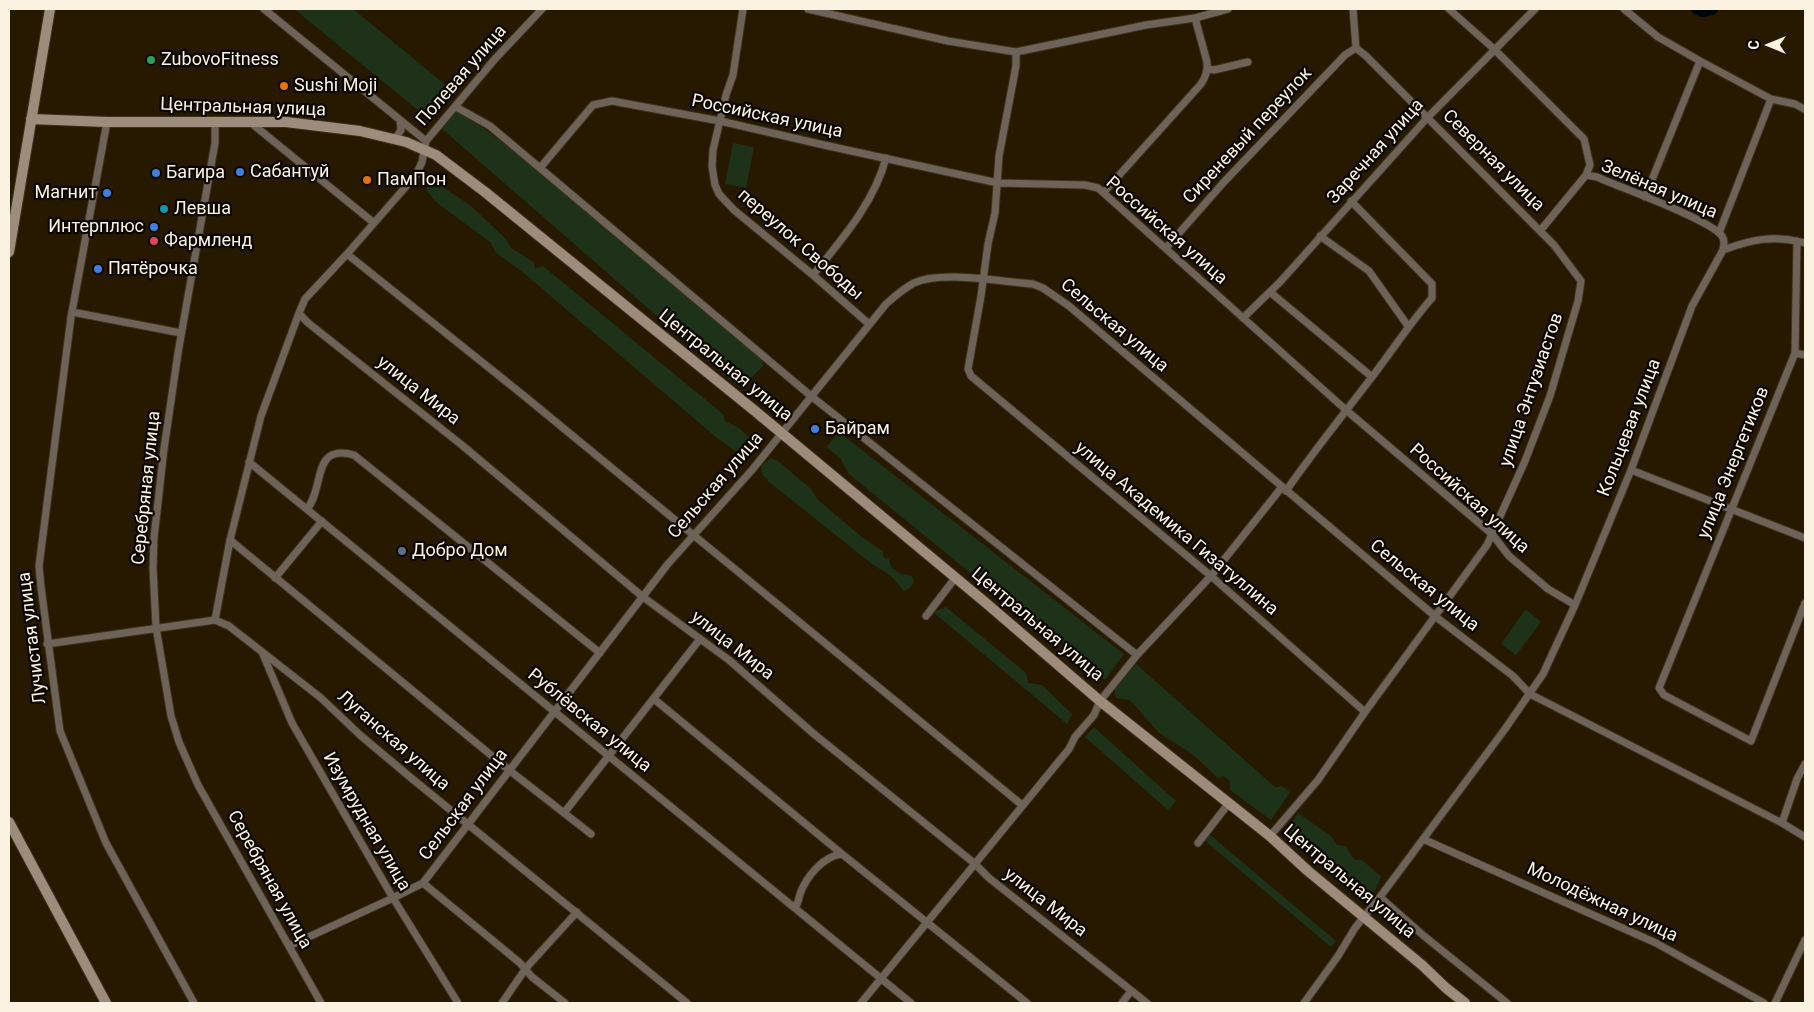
<!DOCTYPE html>
<meta charset="utf-8">
<style>
body{margin:0}
#map{position:relative;width:1814px;height:1012px;overflow:hidden;background:#261900;font-family:Roboto,sans-serif}
canvas{display:block}
.frame{position:absolute;inset:0;border:10px solid #fbf2e1;pointer-events:none}
.north{position:absolute;left:1744px;top:20px;width:50px;height:50px;-webkit-text-stroke:4px #0b0600;paint-order:stroke;rotate:270deg;font-size:14px;font-weight:700;line-height:20px;text-align:center;color:#fbf2e1}
.north::after{content:'';display:block;margin:auto;width:18px;height:22px;background:#fbf2e1;clip-path:polygon(50% 0,100% 100%,50% 72%,0 100%)}
</style>
<div id="map">
<canvas width="1814" height="1012"></canvas>
<div class="frame"></div>
<div class="north">С</div>
</div>
<script>
const ctx = document.querySelector('canvas').getContext('2d');
ctx.lineJoin = 'round';
function fill(path, color) { ctx.fillStyle = color; ctx.fill(path, 'evenodd'); }
function stroke(path, color, width, dash) { ctx.strokeStyle = color; ctx.lineWidth = width; ctx.lineCap = dash ? 'butt' : 'round'; ctx.setLineDash(dash || []); ctx.stroke(path); }
function drawText(font, color, halo, rows, align = 'center') {
  ctx.font = font + ' Roboto,sans-serif'; ctx.lineWidth = 4.5; ctx.setLineDash([]); ctx.textBaseline = 'middle'; ctx.strokeStyle = halo; ctx.fillStyle = color; for (const [text, x, y, turn = 0] of rows) {
    ctx.save(); ctx.translate(x, y); ctx.rotate((+turn || 0) * Math.PI / 180); ctx.textAlign = isNaN(turn) ? turn : align; if (halo) ctx.strokeText(text, 0, 0); ctx.fillText(text, 0, 0); ctx.restore();
  }
}
const green = new Path2D(`
 M 294,9 L 353,9 L 453,91 L 430,120 Z
 M 457,111 L 486,130 L 543,173 L 763,361 L 763,366 L 746,383 L 736,385 L 441,128 Z
 M 733,143 L 754,147 L 746,188 L 725,184 Z
 M 427,184 L 441,186 L 470,205 L 506,239 L 511,248 L 534,262 L 535,269 L 543,266 L 723,414 L 725,421 L 739,428 L 759,446 L 745,458 L 717,438 L 520,270 L 496,253 L 491,243 L 436,202 L 427,191 Z
 M 839,432 L 1124,654 L 1105,680 L 1058,638 L 1027,622 L 985,585 L 849,474 L 840,458 L 826,447 Z
 M 771,458 L 778,461 L 811,489 L 817,499 L 863,538 L 883,551 L 883,557 L 889,559 L 891,567 L 899,573 L 912,576 L 914,582 L 910,588 L 904,591 L 891,576 L 872,564 L 769,482 L 762,474 L 761,466 Z
 M 946,607 L 1026,673 L 1028,683 L 1042,685 L 1072,714 L 1067,724 L 933,612 Z
 M 1525,610 L 1528,611 L 1541,622 L 1516,655 L 1501,644 Z
 M 1136,664 L 1275,787 L 1282,786 L 1290,792 L 1271,820 L 1230,790 L 1230,781 L 1224,776 L 1218,778 L 1192,754 L 1159,733 L 1130,700 L 1116,698 L 1114,687 Z
 M 1094,727 L 1176,801 L 1168,810 L 1085,737 Z
 M 1298,813 L 1331,836 L 1337,845 L 1346,846 L 1354,860 L 1362,860 L 1381,876 L 1376,889 L 1365,900 L 1333,876 L 1333,868 L 1330,864 L 1326,868 L 1306,848 L 1285,833 Z
 M 1209,834 L 1336,941 L 1331,947 L 1204,840 Z`);
const river = new Path2D(`
 M 1697,9 L 1702,11 L 1712,9`);
const street = new Path2D(`
 M 743,9 L 733,75 L 726,95 L 713,150 L 712,166 L 715,185 L 719,194 L 734,210 L 813,275 L 869,324
 M 808,9 L 948,41 L 1016,52 L 1146,25 L 1195,18 L 1228,9
 M 1353,9 L 1356,48
 M 1449,9 L 1494,49 L 1584,139 L 1590,165 L 1586,175 L 1540,231
 M 1624,9 L 1658,37 L 1700,61
 M 1016,52 L 1016,66 L 999,156 L 995,213 L 988,244 L 981,296 L 968,369 L 971,376 L 1211,576 L 1365,712
 M 1208,69 L 1214,70 L 1248,62
 M 1771,99 L 1795,104 L 1804,109
 M 456,107 L 490,126 L 811,396 L 1137,655
 M 215,121 L 215,143 L 178,353 L 164,449 L 154,538 L 153,568 L 156,627 L 171,716 L 179,742 L 198,785 L 321,1003
 M 107,122 L 71,317 L 39,566 L 41,587 L 60,731 L 106,843 L 194,1003
 M 250,122 L 374,223
 M 395,139 L 401,130 L 400,120
 M 426,141 L 494,60 L 542,9
 M 540,168 L 593,105 L 612,101 L 720,121 L 824,145 L 998,183 L 1085,185 L 1098,188 L 1346,410 L 1492,534 L 1509,556 L 1548,589 L 1575,605
 M 1586,175 L 1597,177 C 1619,187 1711,220 1722,236 C 1725,240 1724,245 1723,250
 M 1104,192 L 1201,84 C 1206,77 1208,71 1207,62 L 1195,18
 M 1645,197 L 1700,61 L 1771,99 L 1719,233
 M 1320,236 L 1369,271 L 1408,326
 M 1797,241 L 1795,353 L 1659,688 L 1664,695 L 1751,741 L 1805,603
 M 1166,248 L 1223,183 L 1345,55 L 1356,48
 M 347,254 L 523,395 L 1022,805
 M 813,275 C 842,239 874,203 886,158
 M 1270,292 L 1372,377
 M 72,312 L 181,333
 M 299,313 L 307,322 L 463,446 L 643,597 L 729,660 L 814,734 L 974,863 L 989,878 L 1147,1003
 M 1243,318 L 1280,282 L 1428,117 L 1535,9
 M 1795,353 L 1805,355
 M 249,462 L 911,1003
 M 1631,470 L 1805,538
 M 1286,491 C 1313,452 1343,415 1372,377 C 1392,351 1410,323 1432,298 L 1432,284 L 1351,201
 M 307,509 C 325,488 311,443 354,455 L 600,653
 M 230,540 L 509,770 L 591,834
 M 275,578 L 322,521
 M 926,616 L 956,577
 M 215,620 L 230,540 L 261,416 L 299,313 L 305,299 L 347,254 L 416,175 L 422,162 L 426,141 L 264,9
 M 47,644 L 215,620 L 229,626 L 321,698 L 360,735 L 410,777 L 687,1003
 M 262,652 L 292,723 L 393,898 L 458,1003
 M 654,699 L 842,854
 M 564,813 L 700,639
 M 1782,823 L 1797,779 L 1805,764
 M 1270,836 L 1318,780 L 1365,712 L 1487,545 L 1525,461 L 1550,396 L 1578,301 L 1581,281 L 1554,245 L 1366,56 L 1356,48
 M 1423,839 L 1656,943 L 1764,1003
 M 1198,843 L 1229,803
 M 423,883 L 520,963 L 532,977 L 565,1003
 M 1380,897 L 1424,936 L 1507,1003
 M 795,908 C 798,903 799,899 800,894 C 806,877 823,856 842,854 L 1027,1003
 M 289,946 L 393,898 L 423,883 L 667,565 L 752,470 L 886,304 C 895,296 904,288 914,283 C 942,270 1001,282 1033,284 L 1043,288 L 1069,306 L 1436,617 L 1513,676 L 1530,694 L 1782,823 L 1805,837
 M 502,1003 L 526,968 L 577,912
 M 861,1003 L 1069,749 L 1075,737 L 1094,715 L 1100,701 L 1137,655 L 1211,576 L 1282,487
 M 1122,1003 L 1131,991
 M 1304,1003 L 1338,956 L 1355,928 L 1380,897 L 1505,729 L 1543,674 L 1575,605 L 1631,470 L 1692,306 L 1723,250 C 1753,239 1773,235 1805,243
 M 1775,1003 L 1805,940`);
const secondary = new Path2D(`
 M 31,119 L 107,122 L 286,122 L 360,131 L 406,142 L 436,155 L 485,192 L 755,411 L 986,603 L 1100,701 L 1270,836 L 1308,871 L 1422,965 L 1446,988 L 1465,1003
 M 9,252 L 50,9
 M 9,822 L 106,1003`);
const markers = [
 [151,60,5,"#2e9e5b"],
 [284,86,5,"#e8710a"],
 [240,172,5,"#3f7fe0"],
 [156,173,5,"#3f7fe0"],
 [367,180,5,"#e8710a"],
 [107,193,5,"#3f7fe0"],
 [164,209,5,"#0f9aa8"],
 [154,227,5,"#3f7fe0"],
 [154,241,5,"#e0444e"],
 [98,269,5,"#3f7fe0"],
 [815,429,5,"#3f7fe0"],
 [402,551,5,"#5c6f8a"]
];
const poiNames = [
 ["ZubovoFitness",161,60],
 ["Sushi Moji",294,86],
 ["Сабантуй",250,172],
 ["Багира",166,173],
 ["ПамПон",377,180],
 ["Магнит",97,193,"right"],
 ["Левша",174,209],
 ["Интерплюс",144,227,"right"],
 ["Фармленд",164,241],
 ["Пятёрочка",108,269],
 ["Байрам",825,429],
 ["Добро Дом",412,551]
];
const streetNames = [
 ["Полевая улица",462,76,-49],
 ["Центральная улица",243,108,2],
 ["Российская улица",767,117,12],
 ["Сиреневый переулок",1248,136,-47],
 ["Заречная улица",1376,152,-48],
 ["Северная улица",1493,161,45],
 ["Зелёная улица",1659,190,23],
 ["Российская улица",1166,231,41],
 ["переулок Свободы",800,245,41],
 ["Сельская улица",1114,326,40],
 ["Центральная улица",725,366,39],
 ["улица Энтузиастов",1532,390,-71],
 ["улица Мира",418,391,38],
 ["Кольцевая улица",1630,428,-69],
 ["улица Энергетиков",1734,463,-68],
 ["Сельская улица",716,486,-49],
 ["Серебряная улица",147,488,-84],
 ["Российская улица",1469,499,42],
 ["улица Академика Гизатуллина",1176,529,40],
 ["Сельская улица",1424,586,39],
 ["Центральная улица",1037,625,40],
 ["Лучистая улица",33,638,-97],
 ["улица Мира",732,646,38],
 ["Рублёвская улица",589,721,39],
 ["Луганская улица",393,741,41],
 ["Сельская улица",464,805,-53],
 ["Изумрудная улица",366,822,60],
 ["Серебряная улица",269,880,61],
 ["Центральная улица",1349,882,40],
 ["улица Мира",1045,903,38],
 ["Молодёжная улица",1602,903,25]
];
fill(green, '#1d3218');
stroke(river, '#00060d', 12);
stroke(street, '#40331b', 9);
stroke(secondary, '#40331b', 12);
stroke(street, '#6e6358', 7);
stroke(secondary, '#9d8c7b', 10);
for (const [x, y, r, color] of markers) { const dot = new Path2D(); dot.arc(x, y, r, 0, 2 * Math.PI); ctx.fillStyle = color; ctx.fill(dot); stroke(dot, '#0b0600', 2); }
drawText('18px', '#fbf2e1', '#0b0600', poiNames, 'left');
drawText('18px', '#fbf2e1', '#0b0600', streetNames);
</script>
